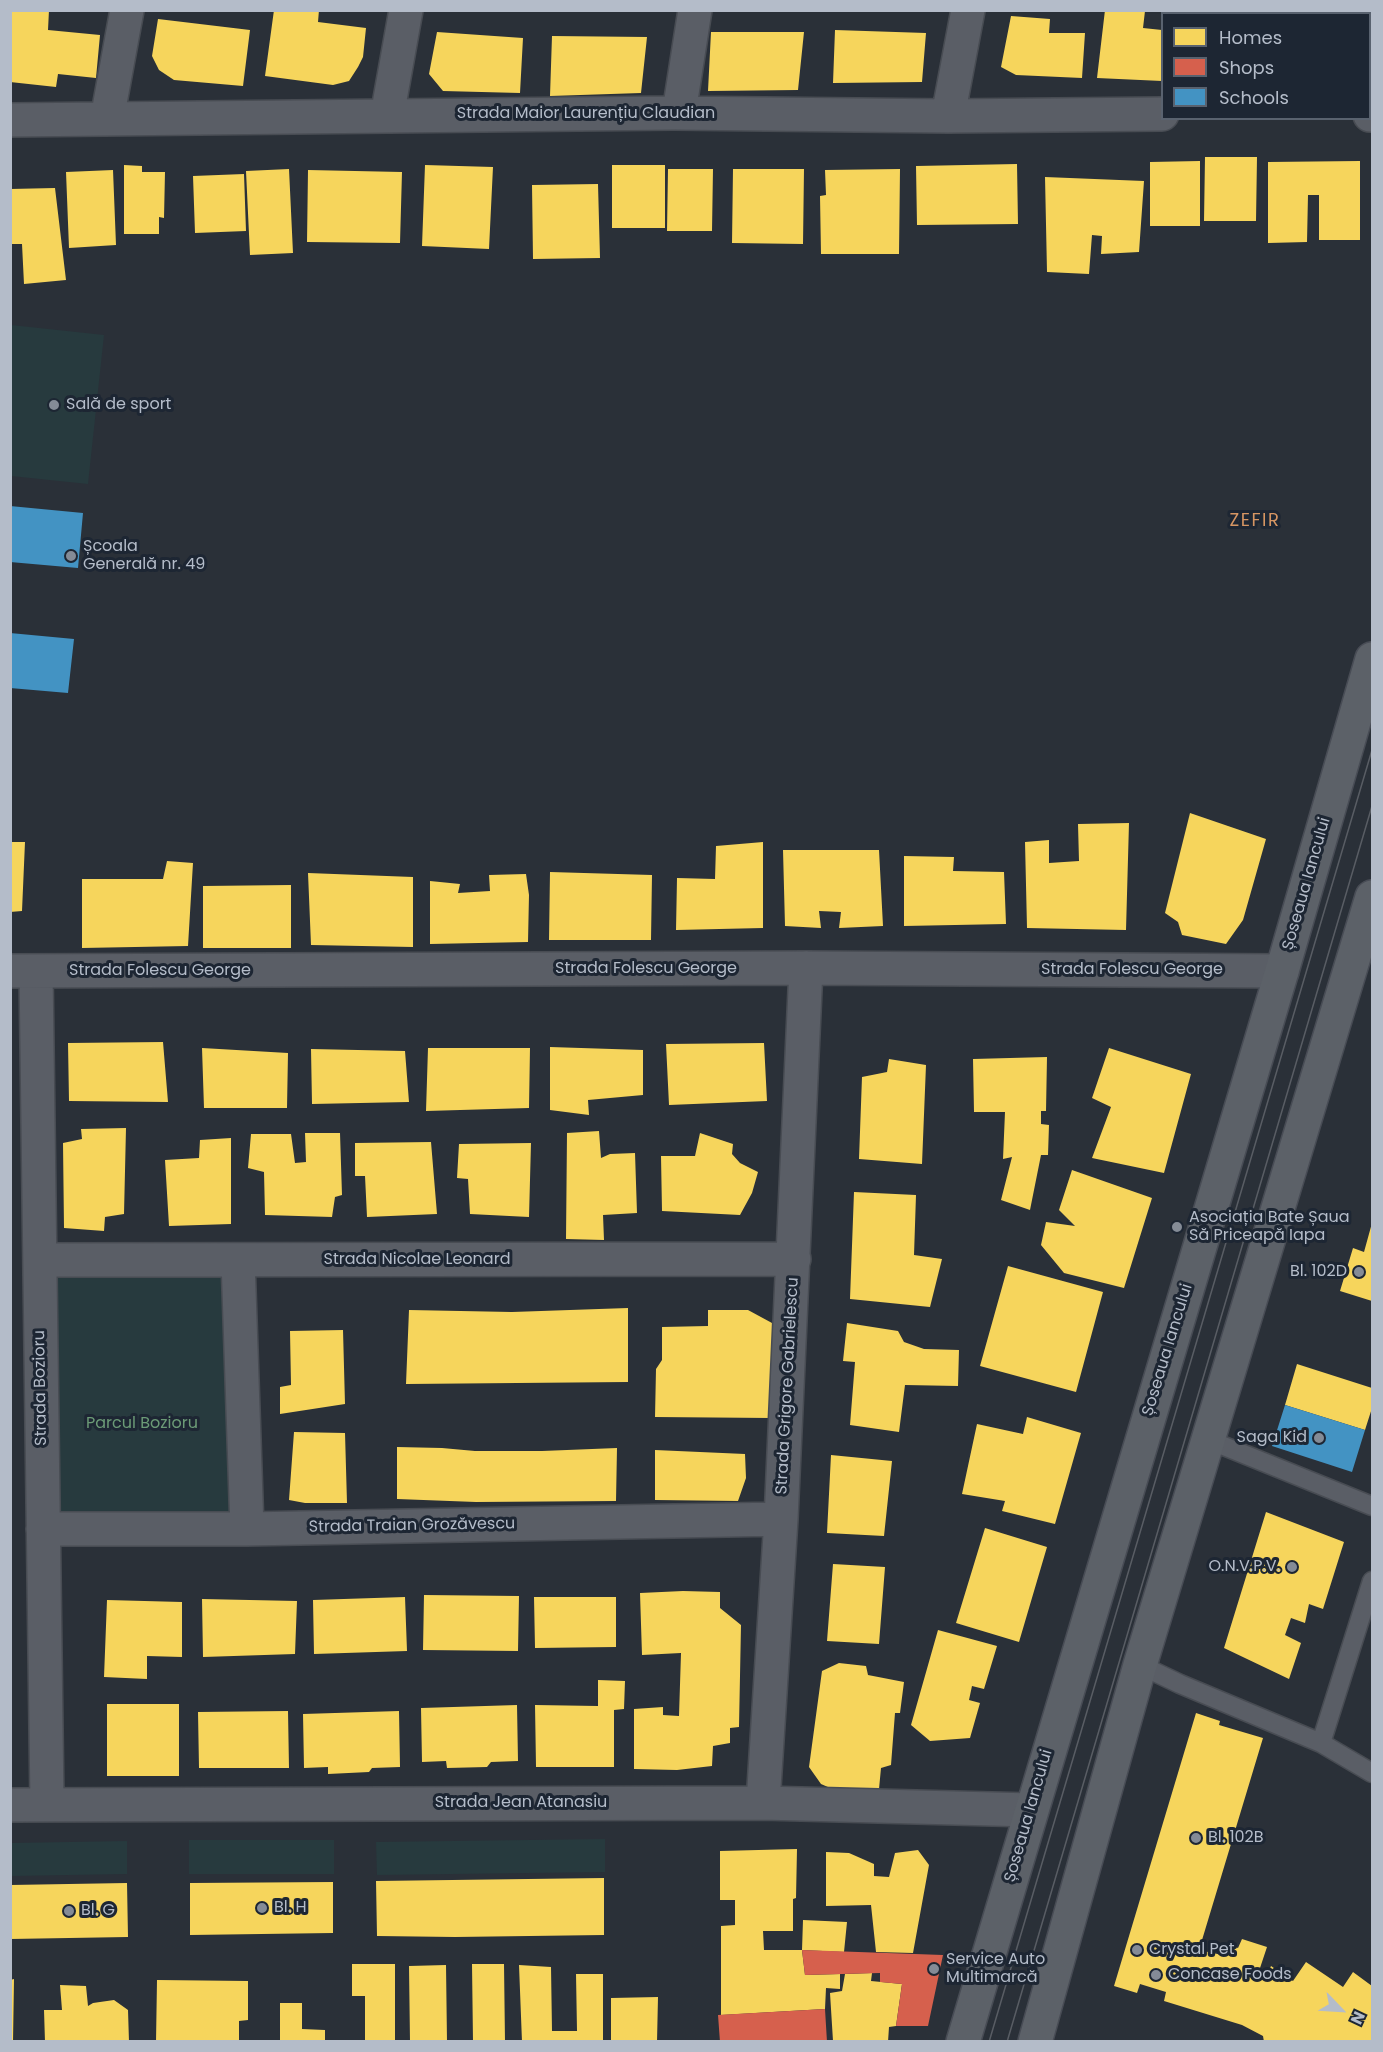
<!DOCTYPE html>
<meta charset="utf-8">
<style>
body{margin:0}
#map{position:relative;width:1383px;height:2052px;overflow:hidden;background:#2a3038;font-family:Poppins,sans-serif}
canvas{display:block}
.frame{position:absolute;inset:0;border:12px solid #b4bcc9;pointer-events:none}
.legend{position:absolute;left:1161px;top:12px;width:210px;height:108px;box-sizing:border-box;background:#1d2633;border:2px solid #59626f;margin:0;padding:8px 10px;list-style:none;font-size:18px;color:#b4bcc9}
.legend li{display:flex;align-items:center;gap:12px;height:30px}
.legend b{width:30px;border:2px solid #59626f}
.north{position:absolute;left:1311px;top:1980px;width:60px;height:60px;-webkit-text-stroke:4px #1d2633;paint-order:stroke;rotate:115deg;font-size:16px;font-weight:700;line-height:24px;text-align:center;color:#b4bcc9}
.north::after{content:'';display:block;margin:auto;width:21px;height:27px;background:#b4bcc9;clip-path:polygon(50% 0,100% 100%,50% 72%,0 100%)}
</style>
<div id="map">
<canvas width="1383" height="2052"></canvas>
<div class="frame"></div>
<ul class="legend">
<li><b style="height:16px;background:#f6d55c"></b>Homes</li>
<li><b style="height:16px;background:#d6604d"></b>Shops</li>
<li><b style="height:16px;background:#4393c3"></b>Schools</li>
</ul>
<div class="north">N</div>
</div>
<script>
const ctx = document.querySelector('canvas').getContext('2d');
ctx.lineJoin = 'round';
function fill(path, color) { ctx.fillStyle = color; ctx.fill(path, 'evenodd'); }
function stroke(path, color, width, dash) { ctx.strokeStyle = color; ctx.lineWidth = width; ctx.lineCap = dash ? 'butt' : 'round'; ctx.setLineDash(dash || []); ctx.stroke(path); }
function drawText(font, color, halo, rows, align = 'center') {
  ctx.font = font + ' Poppins,sans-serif'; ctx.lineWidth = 6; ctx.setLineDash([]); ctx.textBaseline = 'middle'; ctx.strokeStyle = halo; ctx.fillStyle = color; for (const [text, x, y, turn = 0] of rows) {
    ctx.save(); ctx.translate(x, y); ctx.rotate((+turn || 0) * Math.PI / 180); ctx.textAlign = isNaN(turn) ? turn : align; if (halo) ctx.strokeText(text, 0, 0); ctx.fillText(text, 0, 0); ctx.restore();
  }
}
const green = new Path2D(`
 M 11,325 L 104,335 L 88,484 L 11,476 Z
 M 228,1271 L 236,1518 L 53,1520 L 50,1273 Z
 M 605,1839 L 605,1872 L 377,1875 L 376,1842 Z
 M 189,1840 L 334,1840 L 334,1874 L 189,1874 Z
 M 127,1841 L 127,1874 L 11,1876 L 11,1843 Z`);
const homes = new Path2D(`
 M 10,10 L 49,10 L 48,30 L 100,35 L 96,78 L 58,74 L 56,87 L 10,82 Z
 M 274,10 L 319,10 L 318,22 L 366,28 L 363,57 L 358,67 L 349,81 L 333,85 L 265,76 Z
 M 1105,10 L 1145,11 L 1143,28 L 1162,30 L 1162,81 L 1097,78 Z
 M 1011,16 L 1050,19 L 1049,33 L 1085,33 L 1082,78 L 1016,75 L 1001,67 Z
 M 158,19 L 250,30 L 243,86 L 174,80 L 159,70 L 152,56 Z
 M 835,30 L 926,33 L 922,82 L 833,83 Z
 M 437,32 L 523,38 L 520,93 L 443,91 L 429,74 Z
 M 711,32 L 804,32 L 798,90 L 708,91 Z
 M 552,36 L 647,37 L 641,93 L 550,96 Z
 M 1205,157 L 1257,157 L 1256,221 L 1204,221 Z
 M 1200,161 L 1200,226 L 1150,226 L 1150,162 Z
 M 1360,161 L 1360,240 L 1319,240 L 1319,195 L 1308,195 L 1307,242 L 1268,243 L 1268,162 Z
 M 1017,164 L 1018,224 L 917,225 L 916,166 Z
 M 124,165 L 142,166 L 142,172 L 165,172 L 164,218 L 159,217 L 159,234 L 124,234 Z
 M 425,165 L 493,167 L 489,249 L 422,246 Z
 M 612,165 L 665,165 L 665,228 L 612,228 Z
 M 289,169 L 293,253 L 250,255 L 246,171 Z
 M 668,169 L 713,169 L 712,231 L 667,231 Z
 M 733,169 L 804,169 L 803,244 L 732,243 Z
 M 900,169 L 899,254 L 821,254 L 820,196 L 826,195 L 825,170 Z
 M 113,170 L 116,245 L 69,248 L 66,172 Z
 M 308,170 L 402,172 L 400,243 L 307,242 Z
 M 244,174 L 246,231 L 195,233 L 193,176 Z
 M 1045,177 L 1144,181 L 1139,252 L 1101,254 L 1102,236 L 1092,235 L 1089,274 L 1047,272 Z
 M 598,184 L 600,258 L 533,259 L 532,185 Z
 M 55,188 L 66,280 L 24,284 L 22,244 L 10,244 L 10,189 Z
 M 1190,813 L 1266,839 L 1243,920 L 1226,944 L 1182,935 L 1178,922 L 1165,913 Z
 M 1129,823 L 1126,930 L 1027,928 L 1025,842 L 1049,840 L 1049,863 L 1079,861 L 1078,824 Z
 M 10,842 L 25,842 L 22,911 L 10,912 Z
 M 763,842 L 763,928 L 676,930 L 677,878 L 715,879 L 716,846 Z
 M 783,850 L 879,850 L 883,926 L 839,928 L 841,912 L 819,911 L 821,928 L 785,926 Z
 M 904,856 L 954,857 L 953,871 L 1004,872 L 1006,924 L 904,926 Z
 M 167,861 L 193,863 L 188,946 L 82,948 L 82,879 L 163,879 Z
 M 550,872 L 652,875 L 651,940 L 549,940 Z
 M 308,873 L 413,877 L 413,947 L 311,945 Z
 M 526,874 L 529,895 L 528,942 L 430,944 L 430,881 L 460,884 L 458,893 L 490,891 L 489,875 Z
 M 291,885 L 291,948 L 203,948 L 203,886 Z
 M 163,1042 L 168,1102 L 69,1101 L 68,1043 Z
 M 764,1043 L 767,1101 L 669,1105 L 666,1044 Z
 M 550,1047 L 643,1050 L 643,1095 L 588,1100 L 589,1115 L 550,1110 Z
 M 202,1048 L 288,1053 L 287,1108 L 204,1108 Z
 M 428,1048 L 530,1048 L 529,1108 L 426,1111 Z
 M 1109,1048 L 1191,1074 L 1164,1173 L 1092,1158 L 1111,1107 L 1092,1098 Z
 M 311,1049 L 405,1051 L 409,1102 L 312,1104 Z
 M 1047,1057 L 1046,1111 L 1041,1111 L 1041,1124 L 1049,1125 L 1048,1155 L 1041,1155 L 1030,1210 L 1001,1200 L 1012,1157 L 1003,1159 L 1005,1112 L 974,1112 L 973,1059 Z
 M 889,1059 L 926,1065 L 922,1164 L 859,1159 L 862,1077 L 887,1072 Z
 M 126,1128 L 124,1214 L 105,1217 L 104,1231 L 64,1228 L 63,1143 L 82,1139 L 81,1129 Z
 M 599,1131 L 601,1158 L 610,1154 L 635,1153 L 637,1213 L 603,1215 L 604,1240 L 566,1239 L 567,1133 Z
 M 305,1133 L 340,1133 L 342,1195 L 335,1197 L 332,1217 L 265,1215 L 264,1172 L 248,1168 L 251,1134 L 291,1134 L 295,1163 L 306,1162 Z
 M 700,1133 L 733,1144 L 732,1154 L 740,1163 L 758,1172 L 752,1193 L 740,1215 L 662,1211 L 661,1156 L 695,1156 Z
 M 231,1138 L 231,1224 L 169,1226 L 165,1160 L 199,1158 L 200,1140 Z
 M 431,1142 L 437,1214 L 367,1217 L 365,1176 L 355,1176 L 355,1143 Z
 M 531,1143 L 529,1217 L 470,1214 L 468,1179 L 457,1178 L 459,1144 Z
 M 1072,1170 L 1152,1198 L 1124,1288 L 1064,1273 L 1041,1245 L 1046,1222 L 1075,1226 L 1059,1210 Z
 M 854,1192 L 916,1195 L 914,1255 L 942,1259 L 930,1307 L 850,1299 Z
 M 1372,1223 L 1372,1301 L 1340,1291 L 1353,1248 L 1364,1252 Z
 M 1008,1266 L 1103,1292 L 1076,1392 L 980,1366 Z
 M 628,1308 L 628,1382 L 406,1384 L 409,1310 L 512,1312 Z
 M 708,1310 L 748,1310 L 772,1323 L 775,1354 L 771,1418 L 655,1417 L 656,1369 L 662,1360 L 662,1327 L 708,1326 Z
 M 847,1323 L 898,1331 L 904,1342 L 924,1349 L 959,1350 L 958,1386 L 905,1385 L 899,1432 L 850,1425 L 855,1362 L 843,1361 Z
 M 343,1330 L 345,1404 L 280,1414 L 280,1387 L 291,1385 L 290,1331 Z
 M 1297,1364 L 1372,1388 L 1372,1408 L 1365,1430 L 1285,1405 Z
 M 1027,1417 L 1081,1433 L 1055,1524 L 1002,1511 L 1005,1501 L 962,1494 L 977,1424 L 1023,1434 Z
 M 294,1432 L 345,1433 L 347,1503 L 305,1503 L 289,1500 Z
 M 397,1447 L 442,1448 L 475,1451 L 542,1451 L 617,1448 L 616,1501 L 476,1502 L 397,1499 Z
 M 655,1450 L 745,1454 L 746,1478 L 738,1501 L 655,1500 Z
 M 831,1455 L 892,1461 L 884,1536 L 827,1533 Z
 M 1266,1512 L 1344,1542 L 1323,1609 L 1309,1604 L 1305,1623 L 1291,1618 L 1285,1635 L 1301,1643 L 1289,1679 L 1224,1648 Z
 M 985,1528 L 1047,1547 L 1019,1642 L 956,1623 Z
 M 833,1564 L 885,1567 L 879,1644 L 827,1641 Z
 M 683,1591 L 720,1592 L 720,1608 L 741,1625 L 739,1727 L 730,1728 L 730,1743 L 713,1746 L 712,1766 L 677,1770 L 634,1769 L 634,1709 L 663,1707 L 663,1715 L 679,1716 L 681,1653 L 642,1655 L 640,1593 Z
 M 424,1595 L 519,1596 L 518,1651 L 423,1650 Z
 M 405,1597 L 407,1651 L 314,1654 L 313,1600 Z
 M 534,1597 L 616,1597 L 616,1647 L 535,1648 Z
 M 202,1599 L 297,1601 L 295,1654 L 203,1657 Z
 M 107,1600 L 182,1602 L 182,1657 L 147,1656 L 147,1679 L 104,1677 Z
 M 938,1630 L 997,1646 L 984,1689 L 972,1686 L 969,1700 L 980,1703 L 970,1738 L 930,1741 L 911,1725 Z
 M 839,1663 L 866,1666 L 868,1675 L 904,1682 L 900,1713 L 895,1713 L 891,1765 L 881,1768 L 879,1789 L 837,1791 L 821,1784 L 809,1767 L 822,1671 Z
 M 598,1680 L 625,1681 L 624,1709 L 614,1710 L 614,1767 L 536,1767 L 535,1705 L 598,1706 Z
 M 107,1704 L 179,1704 L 179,1776 L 107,1776 Z
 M 517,1705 L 518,1761 L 491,1762 L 487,1767 L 447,1768 L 446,1761 L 422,1762 L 421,1708 Z
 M 288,1711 L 289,1768 L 199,1768 L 198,1712 Z
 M 399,1711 L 400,1767 L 372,1768 L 369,1772 L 328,1774 L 328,1767 L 304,1768 L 303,1714 Z
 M 1196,1713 L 1220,1721 L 1219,1725 L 1263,1738 L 1199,1950 L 1222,1955 L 1226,1943 L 1238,1948 L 1242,1939 L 1267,1947 L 1259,1971 L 1267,1975 L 1271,1966 L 1293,1981 L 1306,1962 L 1343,1987 L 1353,1972 L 1372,1986 L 1372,2042 L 1264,2042 L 1263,2036 L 1242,2025 L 1164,2001 L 1166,1992 L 1140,1984 L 1137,1993 L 1114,1986 Z
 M 797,1849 L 796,1898 L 793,1899 L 793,1931 L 763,1931 L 764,1950 L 802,1950 L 805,1975 L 840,1974 L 840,1989 L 826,1988 L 825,2009 L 721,2015 L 721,1926 L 735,1925 L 735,1900 L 720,1900 L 720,1851 Z
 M 918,1850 L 929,1865 L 913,1953 L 876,1952 L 871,1905 L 826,1906 L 826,1852 L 849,1853 L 874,1864 L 874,1876 L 889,1877 L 895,1853 Z
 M 604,1878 L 604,1935 L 455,1937 L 377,1936 L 376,1881 Z
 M 333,1882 L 333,1933 L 190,1935 L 190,1883 Z
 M 127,1883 L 128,1937 L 10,1939 L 10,1885 Z
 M 803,1920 L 847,1922 L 844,1952 L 802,1950 Z
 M 352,1964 L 395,1964 L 395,2042 L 365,2042 L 365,1996 L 352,1996 Z
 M 472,1964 L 504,1964 L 505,2042 L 473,2042 Z
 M 446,1965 L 447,2042 L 410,2042 L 409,1966 Z
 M 519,1965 L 551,1967 L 552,2031 L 577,2031 L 576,1974 L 603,1974 L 603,2042 L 522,2042 Z
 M 872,1973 L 871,1981 L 902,1984 L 896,2026 L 889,2027 L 888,2042 L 833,2041 L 830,1993 L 842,1991 L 845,1974 Z
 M 14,1979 L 13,2042 L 10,2042 L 10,1980 Z
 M 157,1980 L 248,1981 L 248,2020 L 239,2021 L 239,2042 L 156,2042 Z
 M 60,1985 L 86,1986 L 88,2006 L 93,2003 L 114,2000 L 128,2010 L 129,2042 L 45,2042 L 44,2010 L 62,2010 Z
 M 658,1997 L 657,2042 L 611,2042 L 611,1998 Z
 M 280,2003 L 302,2003 L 302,2029 L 325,2030 L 325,2042 L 280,2042 Z`);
const shops = new Path2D(`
 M 802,1950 L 943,1955 L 928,2026 L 896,2026 L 902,1984 L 880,1982 L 880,1973 L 805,1975 Z
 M 825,2009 L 827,2042 L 720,2042 L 718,2015 Z`);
const schools = new Path2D(`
 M 10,506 L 83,513 L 78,568 L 10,562 Z
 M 10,633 L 74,639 L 68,693 L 10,688 Z
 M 1285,1405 L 1365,1430 L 1352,1472 L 1272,1446 Z`);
const service = new Path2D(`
 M 1209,1440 L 1372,1506
 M 1140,1665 L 1180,1684 L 1321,1743 L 1372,1773
 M 1321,1743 L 1372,1581`);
const minor = new Path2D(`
 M 1250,14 L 1250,10
 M 674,113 L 680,106 L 695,10
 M 1370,115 L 1372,115
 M 387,116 L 406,10
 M 948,116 L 968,10
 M 107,119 L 127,10
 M 10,120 L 674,113 L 948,116 L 1162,114
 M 10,971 L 806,968 L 1282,971
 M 36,971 L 47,1804
 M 40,1260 L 794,1259
 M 238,1260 L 247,1529
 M 43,1529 L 247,1529 L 781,1519
 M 763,1803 L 781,1519 L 806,968
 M 10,1805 L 763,1803 L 1031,1810`);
const primary = new Path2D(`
 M 963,2042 L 1282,971 L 1372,659
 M 1035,2042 L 1140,1665 L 1372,897`);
const tram = new Path2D(`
 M 989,2042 L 1372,750
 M 1007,2042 L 1372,806`);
const markers = [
 [54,405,6,"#848b96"],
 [71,556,6,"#848b96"],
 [1177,1227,6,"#848b96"],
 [1359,1272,6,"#848b96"],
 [1319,1438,6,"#848b96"],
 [1292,1567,6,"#848b96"],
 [1196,1838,6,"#848b96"],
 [262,1908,6,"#848b96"],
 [69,1911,6,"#848b96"],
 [1137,1950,6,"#848b96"],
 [934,1969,6,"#848b96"],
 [1156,1975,6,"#848b96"]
];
const streetNames = [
 ["Strada Maior Laurențiu Claudian",586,114],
 ["Șoseaua Iancului",1307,884,-74],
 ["Strada Folescu George",646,969],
 ["Strada Folescu George",1132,970],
 ["Strada Folescu George",160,971],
 ["Strada Nicolae Leonard",417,1260],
 ["Șoseaua Iancului",1168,1350,-73],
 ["Strada Grigore Gabrielescu",788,1386,-87],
 ["Strada Bozioru",41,1388,-91],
 ["Strada Traian Grozăvescu",412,1526,-1],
 ["Strada Jean Atanasiu",521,1803],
 ["Șoseaua Iancului",1029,1816,-74]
];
const poiNames = [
 ["Sală de sport",66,405],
 ["Școala",83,547],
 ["Generală nr. 49",83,565],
 ["Asociația Bate Șaua",1189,1218],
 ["Să Priceapă Iapa",1189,1236],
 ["Bl. 102D",1347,1272,"right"],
 ["Saga Kid",1307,1438,"right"],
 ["O.N.V.P.V.",1280,1567,"right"],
 ["Bl. 102B",1208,1838],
 ["Bl. H",274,1908],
 ["Bl. G",81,1911],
 ["Crystal Pet",1149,1950],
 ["Service Auto",946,1960],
 ["Multimarcă",946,1978],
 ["Concase Foods",1168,1975]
];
const parkNames = [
 ["Parcul Bozioru",142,1424]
];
const neighbourhoodNames = [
 ["ZEFIR",1255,521]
];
fill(green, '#273a3e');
fill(homes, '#f6d55c');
fill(shops, '#d6604d');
fill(schools, '#4393c3');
stroke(service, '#484c53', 21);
stroke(minor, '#484c53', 36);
stroke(primary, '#484c55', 36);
stroke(service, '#5a5e66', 18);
stroke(minor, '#5a5e66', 33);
stroke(primary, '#5c6168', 33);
stroke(tram, '#595d64', 1.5);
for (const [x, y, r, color] of markers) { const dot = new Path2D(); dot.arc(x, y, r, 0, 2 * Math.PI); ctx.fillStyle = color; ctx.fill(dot); stroke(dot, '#1d2633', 2); }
drawText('16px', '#b4bcc9', '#1d2633', streetNames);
drawText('16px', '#b4bcc9', '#1d2633', poiNames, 'left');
drawText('16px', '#6b9a76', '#1d2633', parkNames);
ctx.letterSpacing = '1.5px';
drawText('18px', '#d59563', '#1d2633', neighbourhoodNames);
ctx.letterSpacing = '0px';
</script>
